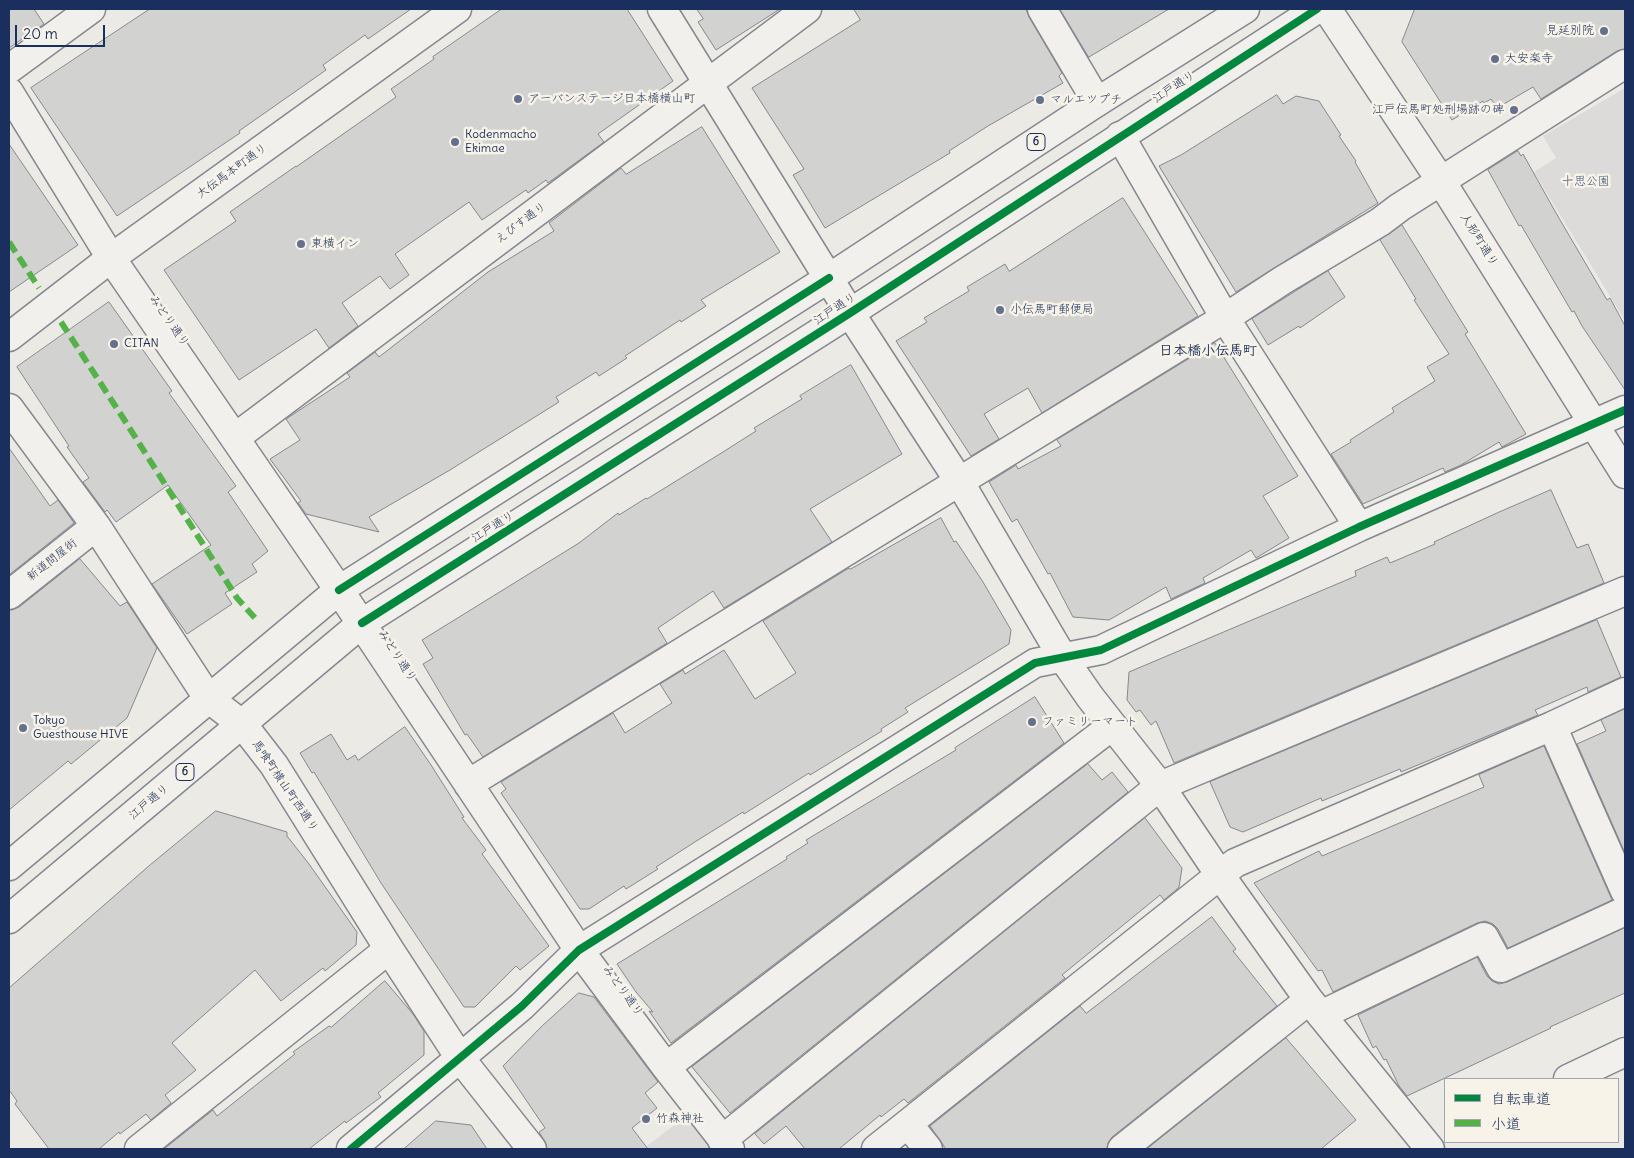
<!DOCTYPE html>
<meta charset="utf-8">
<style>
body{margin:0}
#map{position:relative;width:1634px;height:1158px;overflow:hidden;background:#ebeae5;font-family:Delius,"Klee One",sans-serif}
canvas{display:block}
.frame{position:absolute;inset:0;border:10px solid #1b2f5e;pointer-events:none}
.legend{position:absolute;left:1444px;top:1078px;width:175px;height:65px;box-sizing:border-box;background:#f7f3e8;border:1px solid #9fa5b1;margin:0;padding:6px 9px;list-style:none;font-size:15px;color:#1b2f5e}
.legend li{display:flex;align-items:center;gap:10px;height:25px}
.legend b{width:25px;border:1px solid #9fa5b1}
.scale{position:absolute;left:15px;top:25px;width:90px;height:22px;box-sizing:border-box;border:2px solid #1b2f5e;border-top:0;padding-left:6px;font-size:15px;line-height:18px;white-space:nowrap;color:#1b2f5e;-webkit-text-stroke:4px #f7f3e8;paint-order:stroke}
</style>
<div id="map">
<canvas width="1634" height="1158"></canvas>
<div class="frame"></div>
<ul class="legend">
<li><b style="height:6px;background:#00873e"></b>自転車道</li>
<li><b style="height:6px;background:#55b248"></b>小道</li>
</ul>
<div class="scale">20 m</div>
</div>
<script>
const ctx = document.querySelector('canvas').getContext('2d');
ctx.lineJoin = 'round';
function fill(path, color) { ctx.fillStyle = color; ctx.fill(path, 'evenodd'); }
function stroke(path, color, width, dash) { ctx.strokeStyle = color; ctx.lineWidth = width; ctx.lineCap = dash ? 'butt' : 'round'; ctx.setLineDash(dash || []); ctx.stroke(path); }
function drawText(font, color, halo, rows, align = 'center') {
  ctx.font = font + ' Delius,"Klee One",sans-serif'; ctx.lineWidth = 5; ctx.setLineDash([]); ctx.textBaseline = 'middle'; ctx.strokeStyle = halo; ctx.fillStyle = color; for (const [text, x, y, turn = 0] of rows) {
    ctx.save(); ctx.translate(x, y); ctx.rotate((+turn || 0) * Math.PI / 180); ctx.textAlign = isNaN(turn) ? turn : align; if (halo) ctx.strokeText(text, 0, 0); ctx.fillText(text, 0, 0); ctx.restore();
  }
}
const green = new Path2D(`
 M 1625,88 L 1625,321 L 1534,172 L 1556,158 L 1543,136 Z
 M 685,1117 L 711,1149 L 643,1149 Z`);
const building = new Path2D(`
 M 9,9 L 34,9 L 44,24 L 9,48 Z
 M 150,9 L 411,9 L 368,39 L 365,35 L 323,65 L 326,70 L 239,131 L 240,133 L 117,216 L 31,88 Z
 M 502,9 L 627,9 L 673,81 L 598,134 L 604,142 L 548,183 L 546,180 L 528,193 L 526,190 L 482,220 L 469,202 L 395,254 L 409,275 L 390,289 L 380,276 L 342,303 L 358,326 L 329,348 L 316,329 L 239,380 L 164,270 L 236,221 L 230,212 L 296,166 L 296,167 L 396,97 L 391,89 L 434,59 L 433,57 Z
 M 697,9 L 780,9 L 716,50 L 698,22 L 703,19 Z
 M 854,9 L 1026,9 L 1029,17 L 1062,73 L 1059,76 L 1063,83 L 988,126 L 949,151 L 950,153 L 825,228 L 793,175 L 804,169 L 752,88 L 860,20 Z
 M 1060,9 L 1169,9 L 1089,57 Z
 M 1415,9 L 1625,9 L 1625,49 L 1617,51 L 1541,99 L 1533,87 L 1497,108 L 1491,99 L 1484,103 L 1483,101 L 1452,120 L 1402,42 Z
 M 1277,95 L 1283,104 L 1296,96 L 1319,101 L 1341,135 L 1339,136 L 1356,161 L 1355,162 L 1378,203 L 1236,292 L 1159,166 L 1181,155 Z
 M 702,127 L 780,252 L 701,300 L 706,306 L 681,322 L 680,320 L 625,356 L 627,358 L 599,376 L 596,372 L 556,397 L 559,402 L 450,470 L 369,517 L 379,532 L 306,514 L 298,503 L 301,501 L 270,459 L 300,440 L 286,419 L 350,377 L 347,373 L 375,352 L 379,357 L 488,272 L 554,231 L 549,223 L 621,168 L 626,174 Z
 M 9,144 L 78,245 L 9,292 Z
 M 1518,151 L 1521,156 L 1523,154 L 1556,213 L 1607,300 L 1610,298 L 1625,326 L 1625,390 L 1582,326 L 1574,311 L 1572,312 L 1521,225 L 1519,226 L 1488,170 Z
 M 1123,198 L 1198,316 L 1042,413 L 1028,388 L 984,414 L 999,439 L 971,456 L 896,341 L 927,322 L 924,318 L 969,291 L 967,287 L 1005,264 L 1009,271 Z
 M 1402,225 L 1468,332 L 1465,334 L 1526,434 L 1502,447 L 1499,442 L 1461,465 L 1445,472 L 1443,468 L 1363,504 L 1331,454 L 1351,442 L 1350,440 L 1394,412 L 1392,408 L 1435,381 L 1427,367 L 1449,354 L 1414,300 L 1416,299 L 1380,240 Z
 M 1328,271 L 1345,297 L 1300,328 L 1299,326 L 1268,345 L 1252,319 Z
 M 109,302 L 172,391 L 169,393 L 236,486 L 228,492 L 268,551 L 252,564 L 257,572 L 225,593 L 232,604 L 187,634 L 152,584 L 211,545 L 168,485 L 116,522 L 107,510 L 105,512 L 83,482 L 89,478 L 67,447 L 69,446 L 17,367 Z
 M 1215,343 L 1298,476 L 1263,496 L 1289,538 L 1256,558 L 1251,550 L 1203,578 L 1205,583 L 1171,599 L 1166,587 L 1109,620 L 1073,617 L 1050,573 L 1048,574 L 1017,519 L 1012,522 L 989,482 L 1016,465 L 1018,469 L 1061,446 L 1057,440 Z
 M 851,365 L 902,454 L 810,509 L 832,542 L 724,608 L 713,591 L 658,628 L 667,643 L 483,757 L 467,734 L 465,735 L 423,664 L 433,658 L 422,640 L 579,543 L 618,513 L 619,515 L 646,498 L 647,499 L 723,452 L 756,431 L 754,428 L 802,399 L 800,396 Z
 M 9,448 L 50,506 L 58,500 L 74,523 L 9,575 Z
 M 1551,490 L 1577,548 L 1588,544 L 1604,583 L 1174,763 L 1156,721 L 1151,725 L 1140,710 L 1136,712 L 1127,700 L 1129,672 L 1356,576 L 1355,571 L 1387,557 L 1390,563 L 1435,544 L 1434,542 L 1497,513 Z
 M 941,518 L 954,542 L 956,541 L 983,582 L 1011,630 L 1009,644 L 905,708 L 908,712 L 881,729 L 882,731 L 810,775 L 809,773 L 744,814 L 743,812 L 698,840 L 656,867 L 658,869 L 626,889 L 624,886 L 589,909 L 580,909 L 501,793 L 506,789 L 501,782 L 613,713 L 625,733 L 672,703 L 660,684 L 683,670 L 685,674 L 724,650 L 755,699 L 796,673 L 763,621 L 849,568 L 850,569 Z
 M 80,559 L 120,606 L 127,602 L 157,648 L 127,718 L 71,764 L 68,761 L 9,810 L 9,610 L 19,607 Z
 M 1597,620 L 1621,677 L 1588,692 L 1587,687 L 1535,710 L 1538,715 L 1401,772 L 1400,769 L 1322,801 L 1321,798 L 1243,832 L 1230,827 L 1210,782 Z
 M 1035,697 L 1064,743 L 671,1043 L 649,1011 L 653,1012 L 636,992 L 617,964 L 787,859 L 786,857 L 808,843 L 806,840 L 956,750 L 955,748 Z
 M 1625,709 L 1625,853 L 1577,744 L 1606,731 L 1601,720 Z
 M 405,727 L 431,765 L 464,817 L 462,818 L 486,850 L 482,854 L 549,946 L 520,970 L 516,966 L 475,1007 L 464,1007 L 381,883 L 314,772 L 312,773 L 300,753 L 331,734 L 347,760 L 355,755 L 358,760 Z
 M 1544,746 L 1612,900 L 1508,948 L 1498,929 L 1493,924 L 1485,921 L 1477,923 L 1333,992 L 1322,970 L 1318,971 L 1254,883 L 1319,851 L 1322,856 L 1484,787 L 1479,775 Z
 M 1088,764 L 1102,780 L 1112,772 L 1128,792 L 730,1113 L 692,1067 Z
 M 216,811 L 287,832 L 287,836 L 309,864 L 357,932 L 356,945 L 325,971 L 323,968 L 281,1001 L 255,970 L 172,1043 L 196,1070 L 165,1095 L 171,1103 L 151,1120 L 146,1114 L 120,1134 L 119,1132 L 99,1149 L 49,1149 L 15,1104 L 17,1101 L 9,1090 L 9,988 L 150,865 Z
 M 1145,818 L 1182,868 L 1179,887 L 1177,889 L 1164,900 L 1160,895 L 1062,975 L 1065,978 L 908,1103 L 904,1099 L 881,1117 L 880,1115 L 839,1149 L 805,1149 L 786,1126 L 764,1144 L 755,1134 Z
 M 1212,917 L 1236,949 L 1233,951 L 1277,1006 L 1112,1137 L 1108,1143 L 1107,1149 L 946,1149 L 930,1126 L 1080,1006 L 1086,1013 Z
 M 1625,928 L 1625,993 L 1550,1027 L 1551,1028 L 1407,1096 L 1399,1086 L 1386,1059 L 1384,1060 L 1376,1046 L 1373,1048 L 1358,1015 L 1477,957 L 1487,976 L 1492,981 L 1499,984 L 1507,982 Z
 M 385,981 L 413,1014 L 424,1031 L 424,1055 L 378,1093 L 381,1097 L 346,1123 L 345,1121 L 309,1149 L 164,1149 L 213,1110 L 217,1116 L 295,1054 L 293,1052 L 329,1026 L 331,1027 Z
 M 579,993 L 594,997 L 658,1082 L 645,1093 L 657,1108 L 632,1128 L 648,1149 L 547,1149 L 544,1140 L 539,1132 L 545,1128 L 503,1066 L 542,1026 Z
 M 1286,1038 L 1356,1120 L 1321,1149 L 1147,1149 Z
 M 436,1121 L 471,1125 L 487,1149 L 404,1149 Z`);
const minor = new Path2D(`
 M 662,9 L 850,313 L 959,481 L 1063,658 L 1090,697 L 1160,786 L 1220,875 L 1309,1000 L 1430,1149
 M 1042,9 L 1097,102
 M 1327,9 L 1441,181 L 1625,474
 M 9,69 L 91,9
 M 9,92 L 111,258 L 339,590 L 579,950 L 666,1067 L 730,1149
 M 1120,136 L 1225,318 L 1359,527
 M 9,337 L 111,258 L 457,9
 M 9,408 L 96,526 L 208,698 L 243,725 L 274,765 L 389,949 L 460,1058 L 532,1149
 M 236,437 L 807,9
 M 9,595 L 96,526
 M 1552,726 L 1625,891
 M 468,784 L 1225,318 L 1283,280 L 1380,222 L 1400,207 L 1625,64
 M 1321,1015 L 1484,937 L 1501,968 L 1625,911
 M 666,1067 L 1112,726
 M 1568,1079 L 1625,1052
 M 908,1124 L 928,1149
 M 722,1140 L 1160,786 L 1625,591
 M 139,1149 L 389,949
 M 351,1149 L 522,1006 L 579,950 L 1035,663 L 1101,650 L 1359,527 L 1625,410
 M 876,1149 L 1235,863 L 1552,726 L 1625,692
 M 1122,1149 L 1309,1000`);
const highway = new Path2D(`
 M 9,866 L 339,590 L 829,278 L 1097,102 L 1245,9
 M 9,919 L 362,623 L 850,313 L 1317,9`);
const quiet = new Path2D(`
 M 9,242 L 39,288
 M 61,322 L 125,421 L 237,598 L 255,618`);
const cycleway = new Path2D(`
 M 339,590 L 829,278
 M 362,623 L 850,313 L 1317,9
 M 351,1149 L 522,1006 L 579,950 L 1035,663 L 1101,650 L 1359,527 L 1625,410`);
const markers = [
 [1604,31,5,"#64708d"],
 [1495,59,5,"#64708d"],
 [518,99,5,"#64708d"],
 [1040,100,5,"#64708d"],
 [1514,110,5,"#64708d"],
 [455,142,5,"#64708d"],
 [301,244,5,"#64708d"],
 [1000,310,5,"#64708d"],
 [114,344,5,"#64708d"],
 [1032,722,5,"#64708d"],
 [23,728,5,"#64708d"],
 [646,1119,5,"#64708d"]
];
const shields = [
 [1036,142,18],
 [185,772,18]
];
const shieldNames = [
 ["6",1036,142],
 ["6",185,772]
];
const poiNames = [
 ["見延別院",1594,31,"right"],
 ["大安楽寺",1505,59],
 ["アーバンステージ日本橋横山町",528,99],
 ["マルエツプチ",1050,100],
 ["江戸伝馬町処刑場跡の碑",1504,110,"right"],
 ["Kodenmacho",465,135],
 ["Ekimae",465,149],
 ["東横イン",311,244],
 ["小伝馬町郵便局",1010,310],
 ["CITAN",124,344],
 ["Tokyo",33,721],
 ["Guesthouse HIVE",33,735],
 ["ファミリーマート",1042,722],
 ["竹森神社",656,1119]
];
const streetNames = [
 ["江戸通り",1174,87,-33],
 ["大伝馬本町通り",232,171,-36],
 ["えびす通り",521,223,-37],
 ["人形町通り",1479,240,58],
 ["江戸通り",835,309,-33],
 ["みどり通り",169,321,55],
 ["江戸通り",493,527,-32],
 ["新道問屋街",52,560,-38],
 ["みどり通り",397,656,57],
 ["馬喰町横山町西通り",285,786,56],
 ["江戸通り",149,802,-40],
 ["みどり通り",623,991,54]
];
const parkNames = [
 ["十思公園",1586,182]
];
const neighbourhoodNames = [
 ["日本橋小伝馬町",1208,351]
];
fill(green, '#dcdbd9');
fill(building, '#d2d2d0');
stroke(building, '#85888f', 1);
stroke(minor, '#85888f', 31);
stroke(highway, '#85888f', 31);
stroke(minor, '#f1f0ec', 28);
stroke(highway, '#f1f0ec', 28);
stroke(quiet, '#55b248', 6, [12, 6]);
stroke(cycleway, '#00873e', 8);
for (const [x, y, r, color] of markers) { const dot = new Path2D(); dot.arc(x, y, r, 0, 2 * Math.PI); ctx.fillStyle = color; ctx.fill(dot); stroke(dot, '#f7f3e8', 2); }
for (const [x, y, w] of shields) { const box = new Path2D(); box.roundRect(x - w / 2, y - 8.5, w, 17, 4); ctx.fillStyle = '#f7f3e8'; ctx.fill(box); stroke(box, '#1b2f5e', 1); }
drawText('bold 11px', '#1b2f5e', null, shieldNames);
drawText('12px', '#1b2f5e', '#f7f3e8', poiNames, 'left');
drawText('12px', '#1b2f5e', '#f7f3e8', streetNames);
drawText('12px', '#3f4f75', '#f7f3e8', parkNames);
drawText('bold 14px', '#1b2f5e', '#f7f3e8', neighbourhoodNames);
</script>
